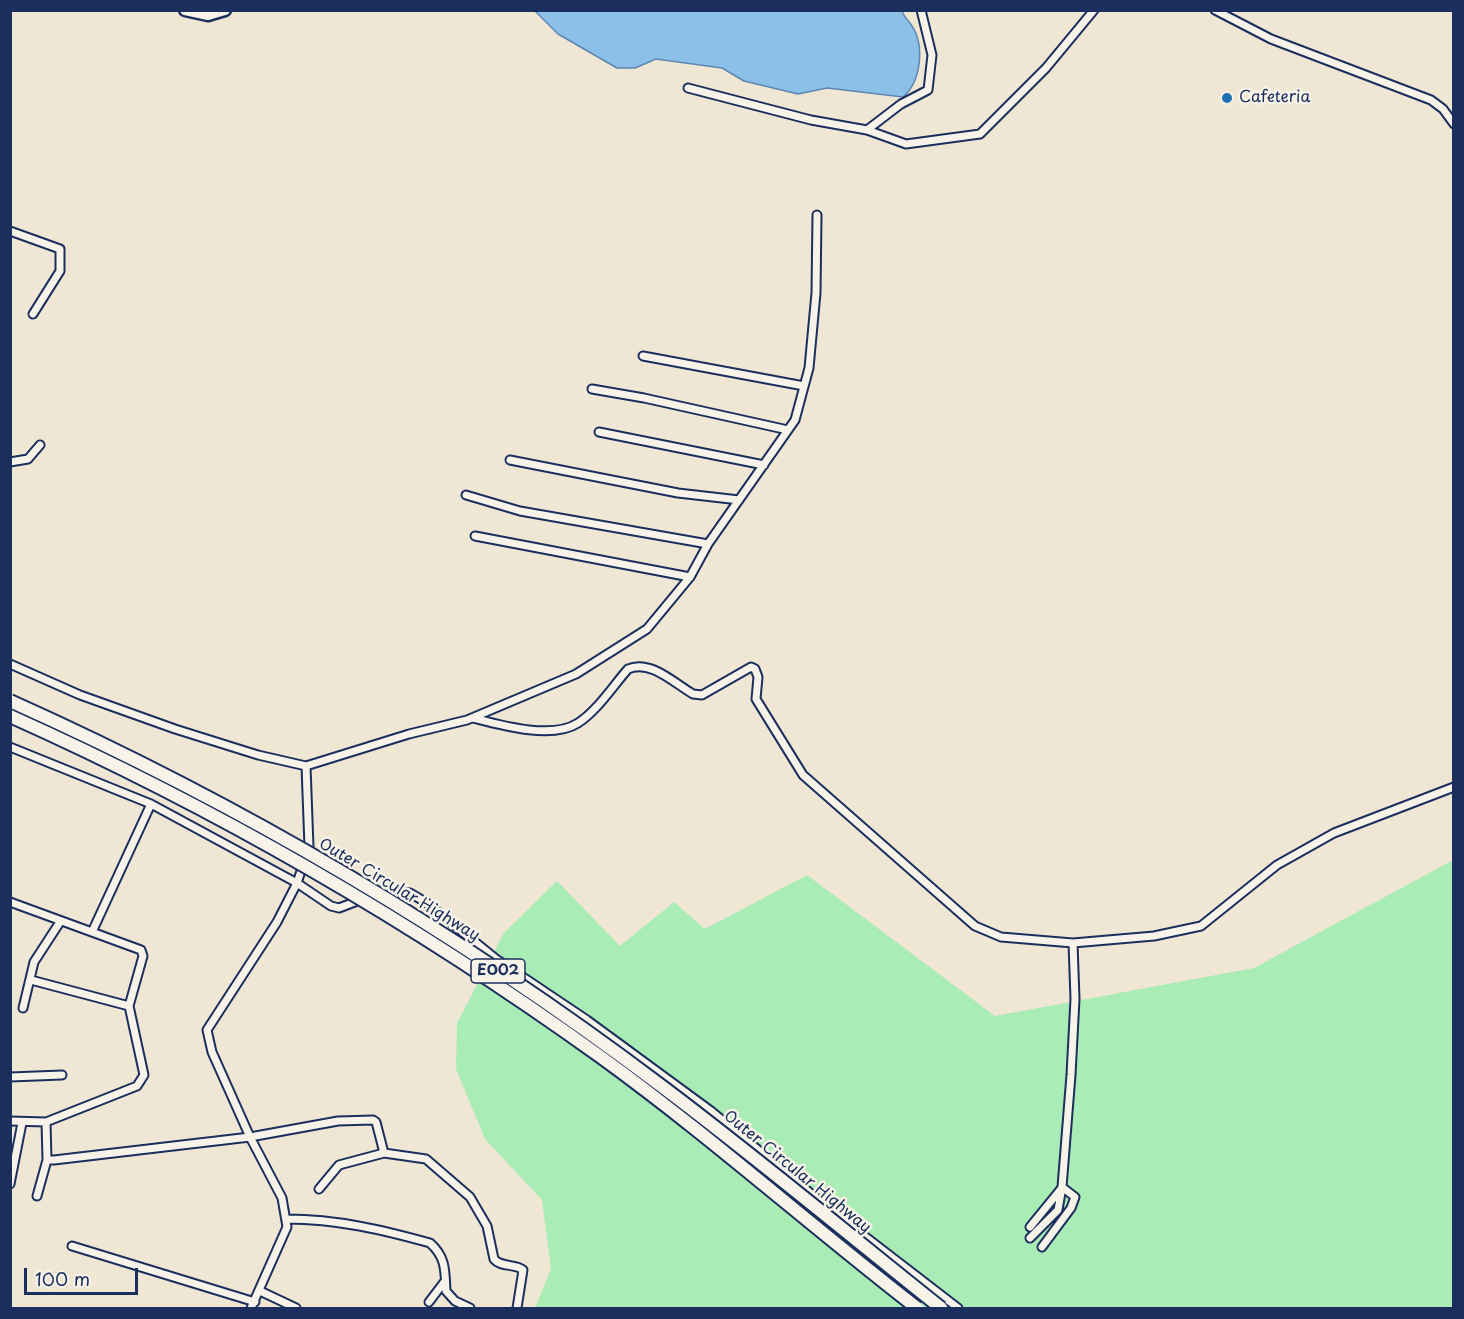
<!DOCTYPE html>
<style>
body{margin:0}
#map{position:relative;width:1464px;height:1319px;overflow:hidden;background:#f0e6d4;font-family:"Playpen Sans",sans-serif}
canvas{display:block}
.frame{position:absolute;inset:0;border:12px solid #1b2f5e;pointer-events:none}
.scale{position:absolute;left:24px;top:1268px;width:114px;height:27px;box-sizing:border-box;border:3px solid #1b2f5e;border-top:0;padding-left:8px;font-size:18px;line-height:21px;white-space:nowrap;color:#1b2f5e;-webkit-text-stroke:4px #f7f3e8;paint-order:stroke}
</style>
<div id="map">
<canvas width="1464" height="1319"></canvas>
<div class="frame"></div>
<div class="scale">100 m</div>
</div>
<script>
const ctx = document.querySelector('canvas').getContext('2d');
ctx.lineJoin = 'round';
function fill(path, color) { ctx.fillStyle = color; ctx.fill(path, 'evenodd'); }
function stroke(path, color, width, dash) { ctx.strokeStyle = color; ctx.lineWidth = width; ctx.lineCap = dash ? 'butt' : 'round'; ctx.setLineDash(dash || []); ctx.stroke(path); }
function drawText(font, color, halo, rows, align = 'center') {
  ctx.font = font + ' "Playpen Sans",sans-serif'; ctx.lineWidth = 5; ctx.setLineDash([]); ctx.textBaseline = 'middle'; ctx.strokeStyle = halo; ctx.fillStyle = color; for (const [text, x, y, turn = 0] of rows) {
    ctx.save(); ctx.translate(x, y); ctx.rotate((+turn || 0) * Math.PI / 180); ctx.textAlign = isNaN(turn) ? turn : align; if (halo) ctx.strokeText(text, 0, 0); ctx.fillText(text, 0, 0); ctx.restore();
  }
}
const green = new Path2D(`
 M 1453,860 L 1453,1308 L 535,1308 L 551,1269 L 542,1200 L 485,1139 L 456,1069 L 457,1023 L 504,933 L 557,881 L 620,946 L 674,902 L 705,929 L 807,875 L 995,1016 L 1254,968 Z`);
const water = new Path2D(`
 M 535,11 L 902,11 C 904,17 909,21 912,26 C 925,46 921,82 903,97 L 827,88 L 798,94 L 744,81 L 722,68 L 656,59 L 635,68 L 617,68 L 558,34 Z`);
const minor = new Path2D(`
 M 1215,10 L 1271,39 L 1431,100 L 1443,109 L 1454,124
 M 688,88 L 811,120 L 867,130 L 906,144 L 980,134 L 1046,68 L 1094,10
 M 867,130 L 901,104 L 928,90 L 932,55 L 921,10
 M 10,231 L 60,249 L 60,271 L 33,314
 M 643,356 L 804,386
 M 592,389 L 644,398 L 788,430
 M 599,432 L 764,465
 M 510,460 L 678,493 L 739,500
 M 10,462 L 28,459 L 40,445
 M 466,495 L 520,511 L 708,544
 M 475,536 L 690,577
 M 10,664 L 80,695 L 175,729 L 258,755 L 306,766 L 409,734 L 467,720 L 576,674 L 647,629 L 690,577 L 708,544 L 795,420 L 809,368 L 816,293 L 817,215
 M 473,718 C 500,725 552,740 578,723 C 597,711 613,686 628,669 C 650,659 674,683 693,694 L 702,695 L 751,667 L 755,669 L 758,677 L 756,699 L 803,775 L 975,926 L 1001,937 L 1073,943 L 1154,936 L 1201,926 L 1277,865 L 1334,833 L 1454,787
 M 10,747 L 151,804 L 297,883 L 331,906 L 339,908 L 386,890 L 410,893 L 427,903 L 496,959 L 587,1020 L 711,1111 L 832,1211 L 958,1308
 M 10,902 L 141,950 L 143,956 L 129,1006
 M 92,932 L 151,804
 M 23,1008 L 34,962 L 60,922
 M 10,1077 L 62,1075
 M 10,1121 L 46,1122 L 137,1086 L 144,1075 L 129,1006 L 31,980
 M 46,1122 L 47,1160 L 54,1160 L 250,1137 L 338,1121 L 373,1120 L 376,1122 L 384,1153 L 426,1159 L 470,1197 L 487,1226 L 494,1259 C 501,1268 515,1263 523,1270 L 517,1308
 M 10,1184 L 22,1123
 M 319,1189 L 339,1165 L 384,1153
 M 37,1196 L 47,1160
 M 287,1219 C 337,1219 383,1230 430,1243 C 446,1257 445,1271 446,1291 L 455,1301 L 470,1308
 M 1030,1227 L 1061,1189
 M 1030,1238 L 1058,1210 L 1062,1187 L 1071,1075 L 1075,999 L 1073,943
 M 72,1246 L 255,1302
 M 1042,1247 L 1071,1208 L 1075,1197 L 1062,1187
 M 260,1291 L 296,1308
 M 429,1302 L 445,1281
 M 251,1308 L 287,1227 L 282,1198 L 250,1137 L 212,1052 L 207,1030 L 277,922 L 297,883 L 309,847 L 306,766`);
const primary = new Path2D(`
 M 185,10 L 208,15 L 225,10`);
const motorwayBridge = new Path2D(`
 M 10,701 C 240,804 459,933 660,1085 C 756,1157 848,1234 941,1308
 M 10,716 C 218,809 416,924 601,1057 C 710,1136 811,1226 917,1308`);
const markers = [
 [1227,98,6,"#1f6fb2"]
];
const shields = [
 [498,971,54]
];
const shieldNames = [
 ["E002",498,971]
];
const poiNames = [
 ["Cafeteria",1239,98]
];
const streetNames = [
 ["Outer Circular Highway",399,890,31],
 ["Outer Circular Highway",797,1172,39]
];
fill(green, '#aaecb5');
fill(water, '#8bc1e9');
stroke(water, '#5e87b1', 1.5);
stroke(minor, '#1b2f5e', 11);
stroke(primary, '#1b2f5e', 15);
stroke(minor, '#f7f3e8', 7);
stroke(primary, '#f7f3e8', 10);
stroke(motorwayBridge, '#1b2f5e', 16, []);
stroke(motorwayBridge, '#f7f3e8', 12);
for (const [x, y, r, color] of markers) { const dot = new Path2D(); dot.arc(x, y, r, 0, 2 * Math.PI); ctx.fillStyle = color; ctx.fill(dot); stroke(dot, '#f7f3e8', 2); }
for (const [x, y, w] of shields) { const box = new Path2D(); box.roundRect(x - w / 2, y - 12, w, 24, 4.5); ctx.fillStyle = '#f7f3e8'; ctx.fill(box); stroke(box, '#1b2f5e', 1.5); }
drawText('bold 15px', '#1b2f5e', null, shieldNames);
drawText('16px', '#1b2f5e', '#f7f3e8', poiNames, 'left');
drawText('16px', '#1b2f5e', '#f7f3e8', streetNames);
</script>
